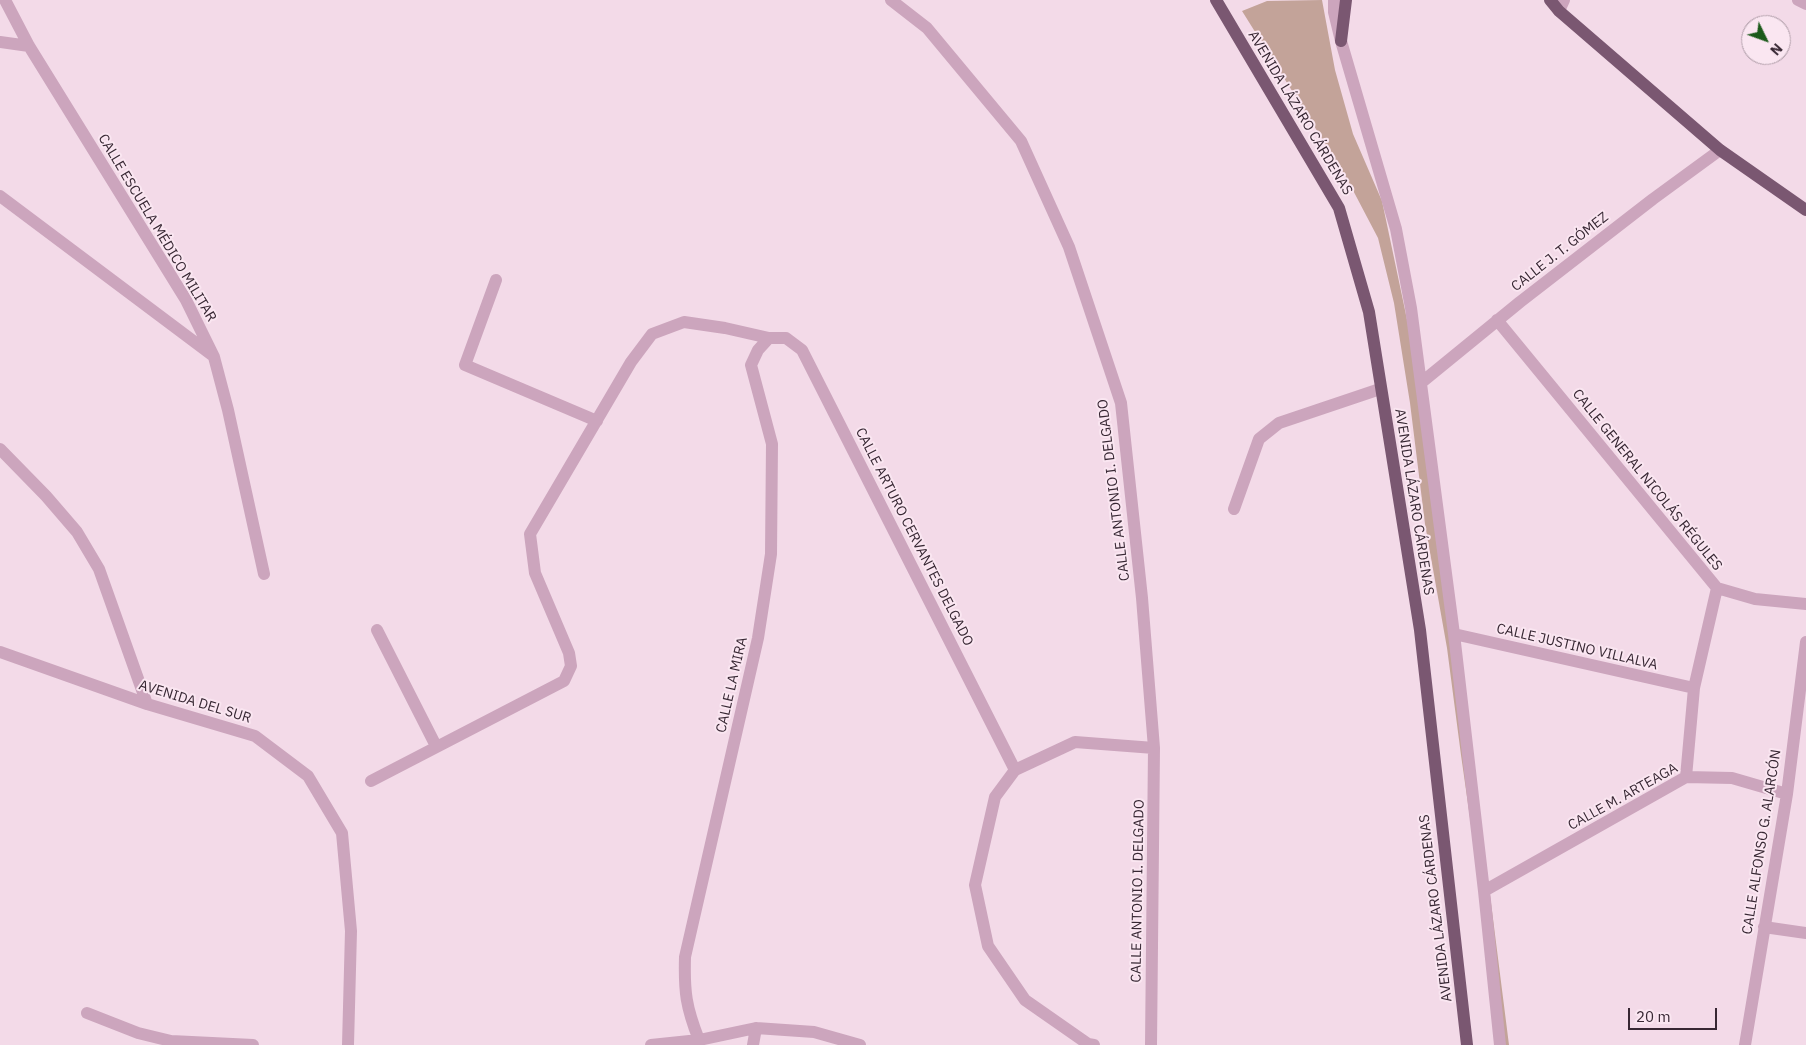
<!DOCTYPE html>
<meta charset="utf-8">
<style>
body{margin:0}
#map{position:relative;width:1806px;height:1045px;overflow:hidden;background:#f3dae8;font-family:"IBM Plex Sans",sans-serif}
canvas{display:block}
.north{position:absolute;left:1741px;top:15px;width:50px;height:50px;box-sizing:border-box;background:#fae6f1;border:1px solid #ac9aa5;border-radius:50%;rotate:132deg;font-size:14px;font-weight:700;line-height:20px;text-align:center;color:#372733}
.north::after{content:'';display:block;margin:auto;width:18px;height:22px;background:#1b5a1a;clip-path:polygon(50% 0,100% 100%,50% 72%,0 100%)}
.scale{position:absolute;left:1628px;top:1008px;width:89px;height:22px;box-sizing:border-box;border:2px solid #372733;border-top:0;padding-left:6px;font-size:15px;line-height:18px;white-space:nowrap;color:#372733;-webkit-text-stroke:4px #fae6f1;paint-order:stroke}
</style>
<div id="map">
<canvas width="1806" height="1045"></canvas>
<div class="north">N</div>
<div class="scale">20 m</div>
</div>
<script>
const ctx = document.querySelector('canvas').getContext('2d');
ctx.lineJoin = 'round';
function fill(path, color) { ctx.fillStyle = color; ctx.fill(path, 'evenodd'); }
function stroke(path, color, width, dash) { ctx.strokeStyle = color; ctx.lineWidth = width; ctx.lineCap = dash ? 'butt' : 'round'; ctx.setLineDash(dash || []); ctx.stroke(path); }
function drawText(font, color, halo, rows, align = 'center') {
  ctx.font = font + ' "IBM Plex Sans",sans-serif'; ctx.lineWidth = 4; ctx.setLineDash([]); ctx.textBaseline = 'middle'; ctx.strokeStyle = halo; ctx.fillStyle = color; for (const [text, x, y, turn = 0] of rows) {
    ctx.save(); ctx.translate(x, y); ctx.rotate((+turn || 0) * Math.PI / 180); ctx.textAlign = isNaN(turn) ? turn : align; if (halo) ctx.strokeText(text, 0, 0); ctx.fillText(text, 0, 0); ctx.restore();
  }
}
const green = new Path2D(`
 M 1322,0 L 1335,70 L 1353,134 L 1382,201 L 1409,329 L 1472,753 L 1509,1045 L 1496,1045 L 1482,902 L 1461,755 L 1447,648 L 1425,524 L 1410,403 L 1394,303 L 1378,238 L 1346,177 L 1242,11 L 1267,1 Z`);
const minor = new Path2D(`
 M 5,0 L 29,46 L 186,300 L 214,357 L 228,410 L 264,574
 M 891,0 L 927,28 L 1021,141 L 1069,247 L 1121,403 L 1142,598 L 1154,748 L 1151,1045
 M 1334,0 L 1334,12 L 1341,41 L 1396,229 L 1411,308 L 1454,634 L 1484,891 L 1500,1045
 M 1798,0 L 1806,4
 M 1559,11 L 1564,0
 M 0,42 L 29,46
 M 0,196 L 212,355
 M 496,280 L 465,365 L 597,421
 M 1497,320 L 1717,588 L 1755,599 L 1806,604
 M 1422,382 L 1520,302 L 1653,199 L 1720,150
 M 0,449 L 46,496 L 77,532 L 99,569 L 147,704
 M 1234,509 L 1259,439 L 1279,423 L 1380,389
 M 377,630 L 436,746
 M 1454,634 L 1694,688
 M 0,652 L 147,704 L 255,736 L 308,776 L 342,833 L 351,931 L 348,1045
 M 1686,777 L 1694,688 L 1717,588
 M 371,781 L 564,681 L 571,666 L 569,653 L 535,573 L 530,534 L 631,362 L 652,334 L 684,322 L 725,328 L 769,338 L 786,338 L 802,350 L 1015,770
 M 1484,891 L 1686,777 L 1732,778 L 1787,794
 M 1764,927 L 1806,933
 M 87,1013 L 138,1033 L 171,1041 L 253,1045
 M 699,1040 C 686,1007 684,992 685,957 L 758,638 L 771,554 L 772,444 L 751,365 L 758,350 L 769,338
 M 651,1045 L 699,1040 L 756,1028 L 814,1032 L 860,1045
 M 753,1045 L 756,1028
 M 1094,1045 L 1088,1044 L 1025,1000 L 988,946 L 975,885 L 995,797 L 1015,770 L 1075,742 L 1154,748
 M 1745,1045 L 1787,794 L 1806,642`);
const major = new Path2D(`
 M 1216,0 L 1339,208 L 1369,312 L 1420,630 L 1467,1045
 M 1550,0 L 1559,11 L 1720,150 L 1806,210
 M 1341,41 L 1346,0`);
const streetNames = [
 ["AVENIDA LÁZARO CÁRDENAS",1300,113,59],
 ["CALLE ESCUELA MÉDICO MILITAR",157,228,59],
 ["CALLE J. T. GÓMEZ",1560,252,-38],
 ["CALLE GENERAL NICOLÁS RÉGULES",1647,480,51],
 ["CALLE ANTONIO I. DELGADO",1114,490,-97],
 ["AVENIDA LÁZARO CÁRDENAS",1414,502,81],
 ["CALLE ARTURO CERVANTES DELGADO",914,537,63],
 ["CALLE JUSTINO VILLALVA",1577,647,13],
 ["CALLE LA MIRA",732,685,-77],
 ["AVENIDA DEL SUR",195,702,17],
 ["CALLE M. ARTEAGA",1623,797,-29],
 ["CALLE ALFONSO G. ALARCÓN",1762,842,-81],
 ["CALLE ANTONIO I. DELGADO",1138,891,-89],
 ["AVENIDA LÁZARO CÁRDENAS",1436,908,-97]
];
fill(green, '#c3a399');
stroke(minor, '#cca5bd', 12);
stroke(major, '#7a5771', 12);
drawText('14px', '#372733', '#fae6f1', streetNames);
</script>
